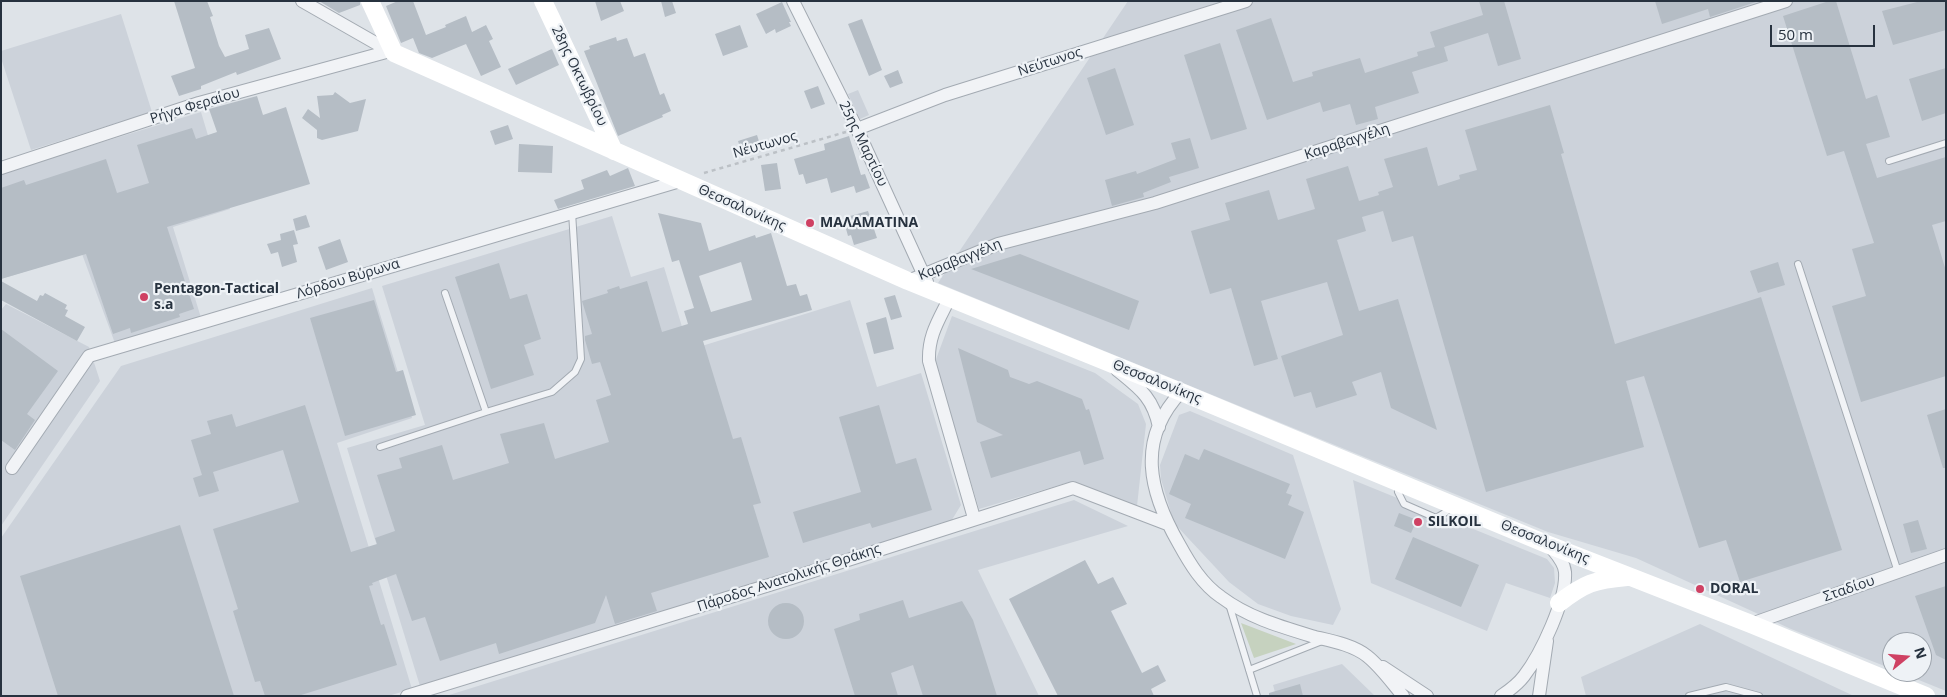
<!DOCTYPE html>
<meta charset="utf-8">
<style>
body{margin:0}
#map{position:relative;width:1947px;height:697px;overflow:hidden;background:#dee3e8;font-family:"Open Sans",sans-serif}
canvas{display:block}
.frame{position:absolute;inset:0;border:2px solid #27323f;pointer-events:none}
.north{position:absolute;left:1882px;top:632px;width:50px;height:50px;box-sizing:border-box;background:#eef2f6;border:1px solid #9ea5ad;border-radius:50%;rotate:73deg;font-size:14px;font-weight:700;line-height:20px;text-align:center;color:#27323f}
.north::after{content:'';display:block;margin:auto;width:18px;height:22px;background:#cf4163;clip-path:polygon(50% 0,100% 100%,50% 72%,0 100%)}
.scale{position:absolute;left:1770px;top:25px;width:105px;height:22px;box-sizing:border-box;border:2px solid #27323f;border-top:0;padding-left:6px;font-size:15px;line-height:18px;white-space:nowrap;color:#27323f;-webkit-text-stroke:4px #eef2f6;paint-order:stroke}
</style>
<div id="map">
<canvas width="1947" height="697"></canvas>
<div class="frame"></div>
<div class="north">N</div>
<div class="scale">50 m</div>
</div>
<script>
const ctx = document.querySelector('canvas').getContext('2d');
ctx.lineJoin = 'round';
function fill(path, color) { ctx.fillStyle = color; ctx.fill(path, 'evenodd'); }
function stroke(path, color, width, dash) { ctx.strokeStyle = color; ctx.lineWidth = width; ctx.lineCap = dash ? 'butt' : 'round'; ctx.setLineDash(dash || []); ctx.stroke(path); }
function drawText(font, color, halo, rows, align = 'center') {
  ctx.font = font + ' "Open Sans",sans-serif'; ctx.lineWidth = 4.5; ctx.setLineDash([]); ctx.textBaseline = 'middle'; ctx.strokeStyle = halo; ctx.fillStyle = color; for (const [text, x, y, turn = 0] of rows) {
    ctx.save(); ctx.translate(x, y); ctx.rotate((+turn || 0) * Math.PI / 180); ctx.textAlign = isNaN(turn) ? turn : align; if (halo) ctx.strokeText(text, 0, 0); ctx.fillText(text, 0, 0); ctx.restore();
  }
}
const built = new Path2D(`
 M 1128,1 L 1946,1 L 1946,691 L 1899,672 L 1922,672 L 1922,642 L 1892,642 L 1892,669 L 1791,629 L 1636,558 L 1548,532 L 938,283 Z
 M 121,14 L 152,112 L 31,150 L 1,58 L 1,51 Z
 M 858,90 L 869,115 L 860,119 L 848,94 Z
 M 201,112 L 230,209 L 173,227 L 202,321 L 116,346 L 82,254 L 1,279 L 1,173 Z
 M 612,216 L 631,277 L 664,267 L 689,350 L 850,300 L 877,387 L 921,373 L 961,505 L 950,523 L 420,686 L 347,448 L 425,425 L 382,286 Z
 M 372,288 L 412,418 L 337,443 L 412,689 L 388,696 L 1,696 L 1,538 L 121,366 Z
 M 6,304 L 89,347 L 100,381 L 1,526 L 1,310 Z
 M 952,316 L 1095,373 L 1138,404 L 1146,424 L 1137,506 L 1073,481 L 979,509 L 935,362 Z
 M 1190,411 L 1293,455 L 1341,609 L 1333,625 L 1291,616 L 1258,604 L 1229,582 L 1174,523 L 1161,479 L 1160,465 L 1179,415 Z
 M 1353,480 L 1547,559 L 1554,568 L 1555,583 L 1550,598 L 1506,583 L 1487,631 L 1371,583 Z
 M 1074,500 L 1128,526 L 978,570 L 1039,696 L 446,696 Z
 M 1700,624 L 1854,696 L 1586,696 L 1581,677 Z
 M 1342,664 L 1375,696 L 1276,696 L 1273,685 Z`);
const green = new Path2D(`
 M 1241,623 L 1296,644 L 1254,658 Z`);
const building = new Path2D(`
 M 174,1 L 207,1 L 213,16 L 210,17 L 219,46 L 225,57 L 249,49 L 245,35 L 269,28 L 281,59 L 237,75 L 236,72 L 201,86 L 201,89 L 179,96 L 171,76 L 195,68 Z
 M 319,1 L 360,1 L 360,5 L 339,13 Z
 M 398,1 L 413,1 L 426,35 L 446,27 L 445,25 L 466,16 L 472,32 L 486,25 L 493,39 L 489,41 L 501,67 L 481,76 L 466,44 L 432,58 L 419,53 L 413,38 L 401,43 L 386,6 Z
 M 595,1 L 620,1 L 624,11 L 601,21 Z
 M 661,1 L 672,1 L 676,13 L 665,17 Z
 M 1479,1 L 1504,1 L 1521,59 L 1498,66 L 1488,33 L 1444,47 L 1448,61 L 1412,72 L 1419,93 L 1375,107 L 1378,119 L 1356,125 L 1350,104 L 1323,112 L 1320,102 L 1267,120 L 1236,30 L 1271,18 L 1293,82 L 1313,76 L 1312,72 L 1360,58 L 1365,73 L 1418,56 L 1417,52 L 1435,47 L 1430,32 L 1483,15 Z
 M 1655,1 L 1759,1 L 1710,17 L 1708,9 L 1662,24 Z
 M 1829,1 L 1836,1 L 1866,99 L 1877,95 L 1890,137 L 1866,144 L 1877,178 L 1946,157 L 1946,221 L 1932,225 L 1946,271 L 1946,376 L 1861,402 L 1832,306 L 1866,296 L 1852,249 L 1874,243 L 1844,151 L 1827,156 L 1783,16 Z
 M 1921,1 L 1946,1 L 1946,30 L 1893,45 L 1882,11 Z
 M 782,2 L 791,22 L 789,22 L 791,26 L 776,33 L 775,29 L 766,34 L 756,14 Z
 M 862,19 L 882,70 L 869,76 L 848,24 Z
 M 740,25 L 748,47 L 723,56 L 715,34 Z
 M 616,37 L 617,41 L 627,38 L 634,57 L 645,53 L 660,95 L 664,93 L 671,111 L 662,115 L 663,117 L 618,136 L 584,51 L 590,49 L 589,46 Z
 M 1220,43 L 1247,129 L 1211,140 L 1184,55 Z
 M 552,49 L 559,65 L 516,85 L 508,69 Z
 M 1115,68 L 1134,125 L 1106,135 L 1087,78 Z
 M 1946,68 L 1946,113 L 1922,121 L 1909,79 Z
 M 898,70 L 903,83 L 890,88 L 884,76 Z
 M 818,86 L 825,104 L 811,109 L 804,91 Z
 M 335,92 L 350,103 L 366,99 L 358,131 L 322,140 L 317,138 L 317,130 L 302,118 L 308,109 L 320,118 L 317,96 L 333,95 Z
 M 257,96 L 263,115 L 286,107 L 310,184 L 167,227 L 194,309 L 179,314 L 180,317 L 131,333 L 130,328 L 113,334 L 86,254 L 1,279 L 1,188 L 24,180 L 26,185 L 106,159 L 117,193 L 149,183 L 137,145 L 192,128 L 196,139 L 217,132 L 209,109 Z
 M 1550,105 L 1564,153 L 1561,154 L 1615,344 L 1761,297 L 1842,550 L 1740,582 L 1726,540 L 1699,548 L 1644,376 L 1626,381 L 1644,447 L 1486,492 L 1413,236 L 1392,242 L 1383,211 L 1362,217 L 1366,231 L 1337,240 L 1359,311 L 1398,299 L 1437,430 L 1391,408 L 1381,372 L 1352,382 L 1357,395 L 1316,408 L 1311,392 L 1294,397 L 1281,356 L 1343,335 L 1327,282 L 1261,301 L 1278,359 L 1254,366 L 1231,288 L 1210,294 L 1191,231 L 1230,220 L 1225,203 L 1269,190 L 1278,220 L 1315,209 L 1306,179 L 1348,166 L 1359,201 L 1379,195 L 1378,192 L 1393,187 L 1384,159 L 1427,147 L 1438,186 L 1460,179 L 1459,175 L 1477,170 L 1465,130 Z
 M 508,125 L 513,139 L 495,145 L 490,131 Z
 M 757,135 L 762,151 L 743,157 L 738,141 Z
 M 849,136 L 861,175 L 865,174 L 870,188 L 856,193 L 854,186 L 831,193 L 827,178 L 806,184 L 803,174 L 799,175 L 794,159 L 825,150 L 824,144 Z
 M 1190,138 L 1199,168 L 1169,177 L 1171,182 L 1143,193 L 1144,197 L 1112,206 L 1105,180 L 1136,171 L 1137,174 L 1176,159 L 1171,143 Z
 M 519,144 L 553,146 L 552,173 L 518,172 Z
 M 777,163 L 781,189 L 765,191 L 761,165 Z
 M 628,168 L 635,186 L 558,209 L 554,200 L 584,189 L 581,180 L 607,170 L 610,176 Z
 M 868,211 L 877,238 L 854,245 L 851,235 L 848,236 L 843,218 Z
 M 658,213 L 701,223 L 709,251 L 755,235 L 756,238 L 771,233 L 787,286 L 796,284 L 800,296 L 807,294 L 812,310 L 703,341 L 733,439 L 741,437 L 761,503 L 753,505 L 769,557 L 651,593 L 657,611 L 615,624 L 606,595 L 595,623 L 499,654 L 496,643 L 440,661 L 425,617 L 412,621 L 396,574 L 372,583 L 373,585 L 369,586 L 381,625 L 384,624 L 397,665 L 298,696 L 265,696 L 260,681 L 255,682 L 233,611 L 238,609 L 213,529 L 299,502 L 283,450 L 213,472 L 219,491 L 199,497 L 193,478 L 202,475 L 191,440 L 211,434 L 207,421 L 232,414 L 236,427 L 305,405 L 351,552 L 377,544 L 375,538 L 395,531 L 377,475 L 402,468 L 399,458 L 442,445 L 453,480 L 509,463 L 500,434 L 544,423 L 555,459 L 609,442 L 596,400 L 611,395 L 600,362 L 592,364 L 585,340 L 585,336 L 592,334 L 582,301 L 608,293 L 607,290 L 619,286 L 620,289 L 647,281 L 662,332 L 688,324 L 684,311 L 694,308 L 679,260 L 672,262 ZM 741,262 L 752,300 L 711,312 L 699,276 Z
 M 306,215 L 310,227 L 296,231 L 293,219 Z
 M 294,230 L 298,244 L 293,245 L 297,262 L 282,267 L 278,252 L 271,254 L 267,244 L 281,240 L 280,234 Z
 M 340,239 L 348,262 L 326,270 L 318,247 Z
 M 1020,254 L 1139,301 L 1129,330 L 971,269 Z
 M 1778,262 L 1785,285 L 1758,293 L 1750,271 Z
 M 499,263 L 510,299 L 527,294 L 541,339 L 524,345 L 534,375 L 491,389 L 455,277 Z
 M 1,281 L 37,301 L 40,295 L 43,296 L 45,293 L 67,305 L 65,309 L 68,310 L 65,316 L 85,327 L 77,341 L 1,300 Z
 M 895,295 L 902,317 L 891,320 L 884,298 Z
 M 374,300 L 396,372 L 403,370 L 416,415 L 345,436 L 310,318 Z
 M 886,317 L 894,349 L 874,354 L 866,323 Z
 M 1,329 L 58,371 L 27,414 L 35,420 L 15,450 L 1,440 Z
 M 958,348 L 1008,370 L 1010,377 L 1029,384 L 1037,381 L 1082,399 L 1086,410 L 1089,409 L 1104,459 L 1084,465 L 1080,451 L 991,478 L 980,442 L 1003,435 L 977,422 Z
 M 879,405 L 896,464 L 916,458 L 932,510 L 872,528 L 870,523 L 803,543 L 793,512 L 861,492 L 839,417 Z
 M 1946,409 L 1946,468 L 1943,468 L 1927,415 Z
 M 1204,449 L 1290,484 L 1286,493 L 1292,495 L 1288,505 L 1304,512 L 1285,559 L 1185,518 L 1191,504 L 1169,494 L 1185,454 L 1199,460 Z
 M 1399,513 L 1417,520 L 1411,533 L 1394,526 Z
 M 1918,520 L 1927,549 L 1911,553 L 1903,524 Z
 M 180,525 L 234,696 L 58,696 L 20,576 Z
 M 1413,537 L 1479,565 L 1461,607 L 1395,579 Z
 M 1085,560 L 1098,584 L 1113,577 L 1127,604 L 1111,611 L 1142,673 L 1158,665 L 1166,681 L 1151,689 L 1154,696 L 1058,696 L 1009,599 Z
 M 1946,586 L 1946,660 L 1936,655 L 1915,596 Z
 M 903,600 L 909,618 L 962,601 L 973,620 L 997,696 L 923,696 L 913,665 L 891,673 L 898,696 L 855,696 L 834,629 L 860,620 L 859,614 Z
 M768 621a18 18 0 1 1 36 0a18 18 0 1 1-36 0Z
 M 1300,684 L 1303,696 L 1269,696 L 1269,693 Z`);
const path = new Path2D(`
 M 704,173 L 846,132`);
const lane = new Path2D(`
 M 1889,161 L 1946,143
 M 1798,264 L 1898,572
 M 445,293 L 486,412
 M 380,447 L 486,412 L 552,392 L 575,372 L 581,359 L 572,212
 M 1398,492 L 1404,504 L 1436,518 L 1446,512
 M 1229,604 L 1257,696
 M 1249,670 L 1322,641
 M 1689,696 L 1726,687 L 1759,696`);
const street = new Path2D(`
 M 302,1 L 393,53
 M 793,1 L 857,129 L 927,282
 M 857,129 L 945,95 L 1246,1
 M 1,168 L 199,103 L 390,51
 M 908,281 L 998,244 L 1155,203 L 1786,1
 M 950,297 C 939,320 928,335 929,361 L 974,518
 M 1117,370 C 1139,388 1153,397 1159,427
 M 1181,392 C 1136,440 1149,492 1179,544 C 1190,564 1202,584 1221,597 C 1249,618 1282,627 1315,637 C 1332,641 1353,645 1367,656 C 1381,667 1392,683 1403,696
 M 12,468 L 89,356 L 680,181
 M 1751,624 L 1946,555
 M 1383,667 L 1427,696
 M 407,696 L 779,582 L 1073,488 L 1167,524
 M 1501,696 C 1510,690 1518,684 1524,676 C 1541,654 1567,599 1565,572 C 1564,561 1555,553 1549,545
 M 1539,696 L 1547,641`);
const secondary = new Path2D(`
 M 370,1 L 394,53 L 908,281 L 1181,392 L 1549,545 L 1751,624 L 1926,696
 M 543,1 L 614,151
 M 1559,603 C 1585,583 1594,580 1627,577`);
const markers = [
 [810,223,5,"#cf4163"],
 [144,297,5,"#cf4163"],
 [1418,522,5,"#cf4163"],
 [1700,589,5,"#cf4163"]
];
const streetNames = [
 ["Νεύτωνος",1050,62,-18],
 ["28ης Οκτωβρίου",579,76,64],
 ["Ρήγα Φεραίου",195,106,-17],
 ["Καραβαγγέλη",1347,142,-18],
 ["25ης Μαρτίου",863,144,64],
 ["Νέυτωνος",765,145,-16],
 ["Θεσσαλονίκης",742,208,24],
 ["Καραβαγγέλη",960,260,-22],
 ["Λόρδου Βύρωνα",348,279,-17],
 ["Θεσσαλονίκης",1157,382,22],
 ["Θεσσαλονίκης",1545,542,22],
 ["Πάροδος Ανατολικής Θράκης",789,578,-18],
 ["Σταδίου",1849,589,-19]
];
const poiNames = [
 ["ΜΑΛΑΜΑΤΙΝΑ",820,223],
 ["Pentagon-Tactical",154,289],
 ["s.a",154,305],
 ["SILKOIL",1428,522],
 ["DORAL",1710,589]
];
fill(built, '#ccd2da');
fill(green, '#c6d2bf');
fill(building, '#b5bdc5');
stroke(lane, '#a3aab2', 8);
stroke(street, '#a3aab2', 14);
stroke(path, '#bcc1c6', 2.5, [4, 4]);
stroke(lane, '#f1f3f6', 6);
stroke(street, '#f1f3f6', 12);
stroke(secondary, '#fff', 18);
for (const [x, y, r, color] of markers) { const dot = new Path2D(); dot.arc(x, y, r, 0, 2 * Math.PI); ctx.fillStyle = color; ctx.fill(dot); stroke(dot, '#eef2f6', 2); }
drawText('14px', '#27323f', '#eef2f6', streetNames);
drawText('bold 14px', '#27323f', '#eef2f6', poiNames, 'left');
</script>
